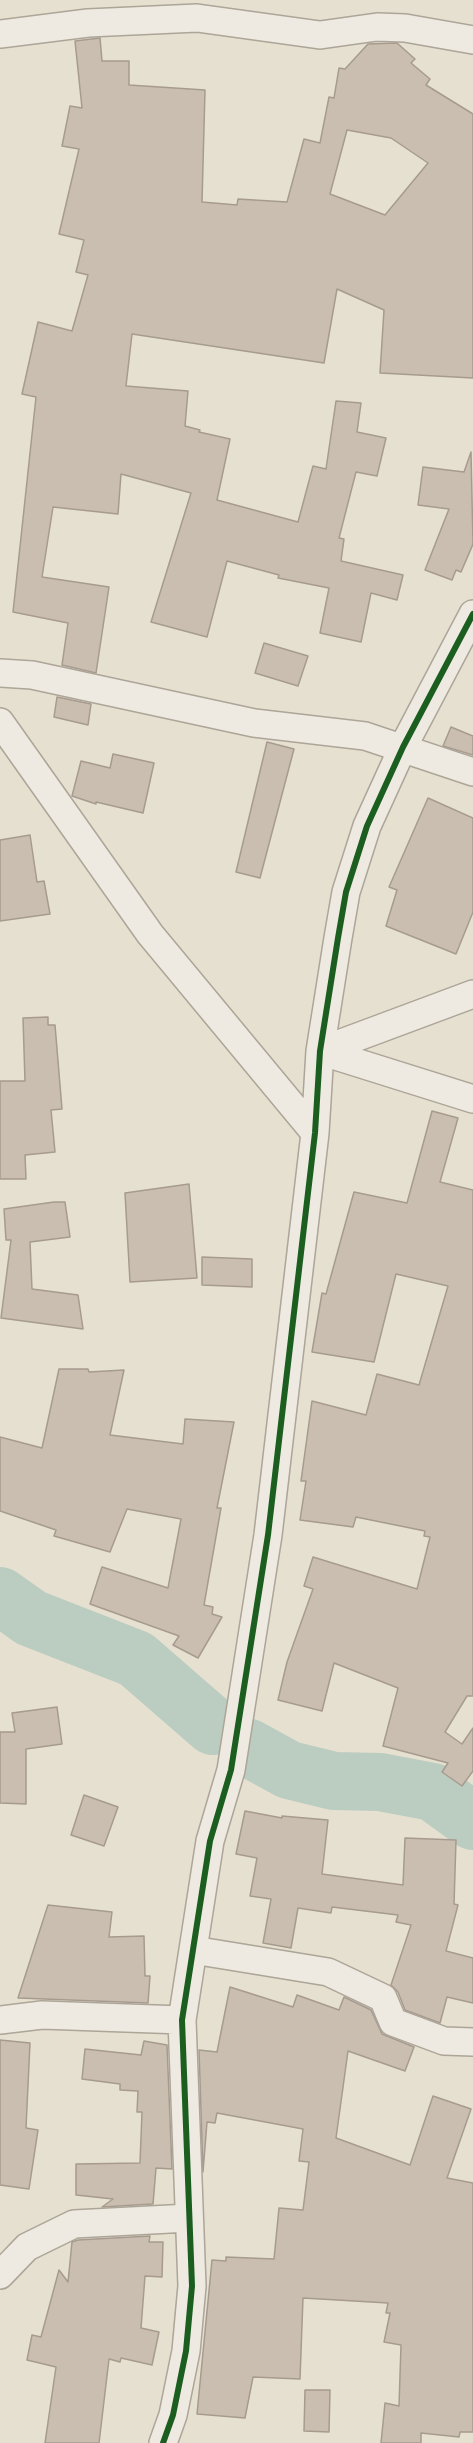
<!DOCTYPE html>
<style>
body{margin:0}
canvas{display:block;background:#e6e0d0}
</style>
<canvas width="473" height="2443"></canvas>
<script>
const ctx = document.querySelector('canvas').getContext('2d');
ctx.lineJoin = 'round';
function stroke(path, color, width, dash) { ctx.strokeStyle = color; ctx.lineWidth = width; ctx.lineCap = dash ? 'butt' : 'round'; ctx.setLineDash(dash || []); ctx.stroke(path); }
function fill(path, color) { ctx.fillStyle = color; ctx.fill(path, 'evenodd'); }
const river = new Path2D(`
 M 0,1596 L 31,1618 L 136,1659 L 213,1726
 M 247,1747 L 289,1770 L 334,1781 L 380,1782 L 433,1792 L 473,1821`);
const building = new Path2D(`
 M 100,38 L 102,61 L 129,61 L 129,85 L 205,90 L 202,202 L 237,205 L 238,199 L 287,202 L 304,139 L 320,143 L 329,97 L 334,98 L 339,68 L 345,69 L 368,44 L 397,43 L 415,59 L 411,63 L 430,79 L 426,85 L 473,114 L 473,378 L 380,373 L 384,310 L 337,289 L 324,363 L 132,334 L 126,386 L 188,391 L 185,426 L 200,430 L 199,432 L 230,439 L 217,500 L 298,522 L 313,466 L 326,469 L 336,401 L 361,403 L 357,432 L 386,438 L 377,476 L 356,472 L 339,538 L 344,539 L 341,561 L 403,575 L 397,600 L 371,593 L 361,642 L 320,633 L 329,588 L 278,578 L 279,575 L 227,561 L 207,637 L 151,622 L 191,493 L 121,474 L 118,514 L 53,507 L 42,577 L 109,587 L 96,673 L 62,665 L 68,623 L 13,612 L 36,397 L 22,394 L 38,322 L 72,331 L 88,275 L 76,272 L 84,240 L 59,234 L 79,149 L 62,146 L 70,106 L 82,108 L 75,41 ZM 347,130 L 391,138 L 428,163 L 385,215 L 330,194 Z
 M 471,452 L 473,544 L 461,572 L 456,570 L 452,580 L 425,570 L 449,509 L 418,505 L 423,467 L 464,472 Z
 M 264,643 L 308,656 L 298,686 L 255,673 Z
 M 57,697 L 91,704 L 88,725 L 54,717 Z
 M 451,727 L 473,736 L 473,755 L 443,746 Z
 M 267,742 L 294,749 L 260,878 L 236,872 Z
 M 113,754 L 154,763 L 143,813 L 96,802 L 96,804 L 72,796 L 81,761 L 110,768 Z
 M 428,798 L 473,818 L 473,912 L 456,954 L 386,926 L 397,890 L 389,887 Z
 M 30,835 L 37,882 L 44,881 L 50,914 L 0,921 L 0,840 Z
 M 48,1017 L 48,1025 L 55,1025 L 62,1109 L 51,1110 L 55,1152 L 25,1155 L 26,1179 L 0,1179 L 0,1081 L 25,1081 L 23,1018 Z
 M 432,1111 L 458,1118 L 440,1182 L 473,1190 L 473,1696 L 467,1696 L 445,1732 L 462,1744 L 473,1728 L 473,1771 L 462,1786 L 442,1772 L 448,1763 L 383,1746 L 398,1688 L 334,1663 L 322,1711 L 278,1700 L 287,1662 L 313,1589 L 304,1586 L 313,1557 L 417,1589 L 430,1537 L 424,1536 L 425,1531 L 356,1517 L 353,1527 L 300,1520 L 306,1481 L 301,1481 L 312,1401 L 366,1415 L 377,1374 L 419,1385 L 448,1286 L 396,1274 L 374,1362 L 312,1352 L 322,1293 L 326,1294 L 354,1192 L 407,1203 Z
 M 189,1184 L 197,1278 L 130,1282 L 125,1193 Z
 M 54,1202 L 65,1202 L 70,1237 L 30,1242 L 32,1289 L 78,1295 L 83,1329 L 1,1318 L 11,1240 L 6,1240 L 4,1209 Z
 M 202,1257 L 252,1259 L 252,1287 L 202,1285 Z
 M 59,1369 L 88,1369 L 89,1372 L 124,1370 L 110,1435 L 183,1444 L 185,1419 L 234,1422 L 217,1508 L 221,1508 L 204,1605 L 213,1607 L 212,1614 L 222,1617 L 198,1658 L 173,1645 L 179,1636 L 90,1604 L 102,1567 L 168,1588 L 181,1519 L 127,1509 L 110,1552 L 54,1536 L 56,1530 L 0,1511 L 0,1437 L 42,1448 Z
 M 57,1707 L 62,1744 L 26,1749 L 26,1804 L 0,1803 L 0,1732 L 15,1732 L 12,1713 Z
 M 84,1795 L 118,1807 L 104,1846 L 71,1835 Z
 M 245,1811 L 282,1818 L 282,1816 L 328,1820 L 322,1874 L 403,1885 L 405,1838 L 456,1840 L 454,1904 L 458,1905 L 446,1951 L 473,1958 L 473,2003 L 447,1997 L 440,2023 L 405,2010 L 398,1992 L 391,1985 L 411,1925 L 396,1922 L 398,1915 L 332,1907 L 331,1913 L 298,1908 L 291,1948 L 263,1943 L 271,1899 L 250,1896 L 257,1858 L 236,1854 Z
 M 48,1905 L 112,1912 L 109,1937 L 144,1936 L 145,1976 L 150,1976 L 148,2003 L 18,1998 Z
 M 230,1987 L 293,2007 L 297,1995 L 339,2010 L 344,1997 L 371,2010 L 382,2034 L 414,2047 L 405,2071 L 348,2051 L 336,2138 L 410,2165 L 433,2096 L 471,2109 L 447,2178 L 473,2183 L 473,2432 L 460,2432 L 459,2437 L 421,2433 L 421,2443 L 381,2443 L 385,2403 L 399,2406 L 401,2345 L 384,2342 L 390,2313 L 386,2313 L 388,2303 L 303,2298 L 300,2379 L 253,2377 L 245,2418 L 197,2414 L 212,2260 L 226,2261 L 226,2257 L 274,2259 L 279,2208 L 303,2210 L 309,2162 L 299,2161 L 303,2129 L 217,2113 L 215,2123 L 207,2122 L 203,2172 L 199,2050 L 217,2052 Z
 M 0,2040 L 30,2043 L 26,2128 L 38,2130 L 29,2189 L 0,2185 Z
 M 144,2041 L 167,2045 L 172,2169 L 156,2168 L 153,2204 L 102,2207 L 113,2199 L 76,2195 L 76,2164 L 140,2163 L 142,2112 L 137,2112 L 138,2091 L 120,2090 L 120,2084 L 82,2079 L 85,2049 L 141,2055 Z
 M 150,2236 L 149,2242 L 163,2242 L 162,2277 L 145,2276 L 141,2328 L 159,2332 L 152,2365 L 121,2358 L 120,2362 L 109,2359 L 99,2443 L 45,2443 L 56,2367 L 27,2360 L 32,2335 L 41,2337 L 59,2270 L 68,2282 L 72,2242 L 78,2240 Z
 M 305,2390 L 330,2390 L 329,2432 L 304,2431 Z`);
const street = new Path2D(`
 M 0,34 L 88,23 L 197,18 L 320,35 L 377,27 L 405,28 L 473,40
 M 0,673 L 32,675 L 254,723 L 365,736 L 473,772
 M 0,722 L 150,934 L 315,1133
 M 320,1051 L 473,994
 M 320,1051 L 473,1099
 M 193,1950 L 328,1972 L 383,1998 L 393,2022 L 444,2041 L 473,2042
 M 0,2020 L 42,2015 L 182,2020
 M 0,2275 L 27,2247 L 74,2224 L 189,2218
 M 163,2443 L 173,2415 L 186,2351 L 192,2286 L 182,2020 L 210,1841 L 231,1770 L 268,1535 L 315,1133 L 320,1051 L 338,938 L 346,892 L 367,826 L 403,747 L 473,614`);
const cycleway = new Path2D(`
 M 163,2443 L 173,2415 L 186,2351 L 192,2286 L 182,2020 L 210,1841 L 231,1770 L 268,1535 L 315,1133 L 320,1051 L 338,938 L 346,892 L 367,826 L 403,747 L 473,614`);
stroke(river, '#bbccc1', 58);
fill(building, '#cabeb1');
stroke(building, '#a79b8f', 1.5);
stroke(street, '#aca598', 30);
stroke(street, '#eeeae2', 27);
stroke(cycleway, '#1b5e20', 6);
</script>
